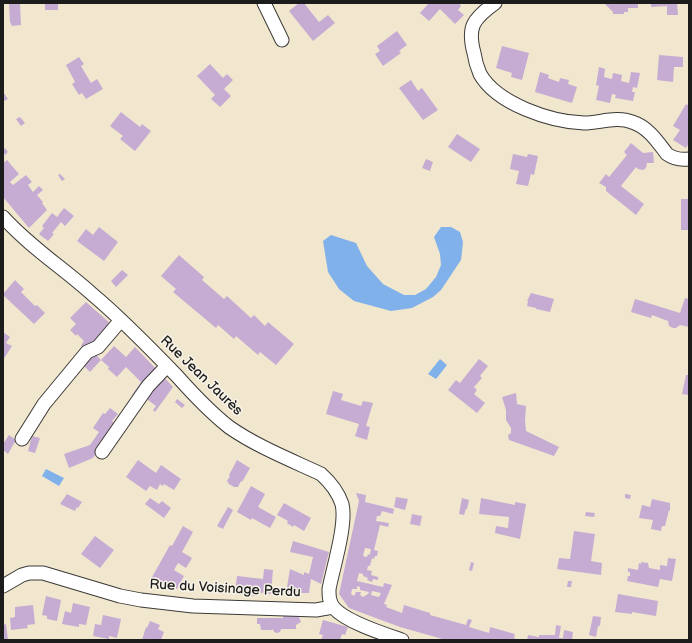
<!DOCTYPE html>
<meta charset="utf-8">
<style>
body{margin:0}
#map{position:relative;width:692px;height:643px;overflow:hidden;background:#f1e7ce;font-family:"Balsamiq Sans",sans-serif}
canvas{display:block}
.frame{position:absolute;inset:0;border:4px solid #1c1c1c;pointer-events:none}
</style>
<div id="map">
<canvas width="692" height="643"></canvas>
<div class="frame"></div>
</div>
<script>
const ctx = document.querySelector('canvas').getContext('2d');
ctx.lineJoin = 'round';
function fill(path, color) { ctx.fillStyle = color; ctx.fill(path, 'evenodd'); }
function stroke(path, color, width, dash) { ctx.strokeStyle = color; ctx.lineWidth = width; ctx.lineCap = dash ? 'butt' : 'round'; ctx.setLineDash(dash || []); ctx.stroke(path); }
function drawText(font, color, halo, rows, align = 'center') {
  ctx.font = font + ' "Balsamiq Sans",sans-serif'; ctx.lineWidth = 3; ctx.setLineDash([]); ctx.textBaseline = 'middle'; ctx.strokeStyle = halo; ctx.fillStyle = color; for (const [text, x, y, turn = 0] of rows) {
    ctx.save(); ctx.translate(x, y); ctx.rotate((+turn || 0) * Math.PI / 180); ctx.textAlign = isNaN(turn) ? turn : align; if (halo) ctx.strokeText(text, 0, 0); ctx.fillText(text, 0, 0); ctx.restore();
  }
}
const water = new Path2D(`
 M 441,227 L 451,227 L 460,232 L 463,242 L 461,260 L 441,290 L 433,297 L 412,308 L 391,311 L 354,301 L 339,289 L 328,272 L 323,241 L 331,235 L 356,243 L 367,266 L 383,284 L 404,295 L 415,295 L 426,289 L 436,277 L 441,265 L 440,254 L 434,237 Z
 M 440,359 L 447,365 L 436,379 L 428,374 Z
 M 46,469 L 64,478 L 59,486 L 42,476 Z`);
const building = new Path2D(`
 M 9,3 L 20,3 L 21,25 L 12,26 L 10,22 Z
 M 45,3 L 58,3 L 58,10 L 45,10 Z
 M 299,3 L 304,3 L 319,22 L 328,15 L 335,23 L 313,41 L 289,11 Z
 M 429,3 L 459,3 L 461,6 L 458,10 L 464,15 L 455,24 L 440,9 L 429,21 L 420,13 Z
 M 604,3 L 638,3 L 638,8 L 628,8 L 628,12 L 624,12 L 624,14 L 613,14 L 613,12 Z
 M 651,3 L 677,3 L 678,15 L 667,15 L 667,6 L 651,7 Z
 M 397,31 L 407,45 L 399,51 L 401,53 L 383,66 L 375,54 L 380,51 L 377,46 Z
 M 502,46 L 529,53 L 522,80 L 511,77 L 512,73 L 496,68 Z
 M 659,55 L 683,57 L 683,67 L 674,67 L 673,82 L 657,80 Z
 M 79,57 L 84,64 L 81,66 L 91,83 L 97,79 L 103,89 L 86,99 L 82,93 L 79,95 L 72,84 L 75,82 L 66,65 Z
 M 210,64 L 223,78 L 227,74 L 233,80 L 224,89 L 231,96 L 220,107 L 211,99 L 215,95 L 197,76 Z
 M 599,67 L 605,69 L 604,77 L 612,79 L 613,73 L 622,75 L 621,81 L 629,83 L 631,72 L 640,73 L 637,88 L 633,87 L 632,92 L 635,92 L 633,101 L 615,98 L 616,95 L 612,94 L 610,103 L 596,100 L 599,86 L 596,85 Z
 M 540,72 L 549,75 L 548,78 L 559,82 L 560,78 L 569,80 L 568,84 L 577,87 L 572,103 L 535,92 Z
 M 411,80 L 418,91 L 422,88 L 438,110 L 423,120 L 399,88 Z
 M 3,92 L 8,99 L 4,101 L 3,100 Z
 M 686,104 L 689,106 L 689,143 L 686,148 L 673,140 L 680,130 L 673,126 Z
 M 121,112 L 140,127 L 142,124 L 151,131 L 135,151 L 120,139 L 123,136 L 110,126 Z
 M 20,117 L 25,123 L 21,126 L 16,119 Z
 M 457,134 L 480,149 L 471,162 L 448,147 Z
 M 631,143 L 643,153 L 653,152 L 654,163 L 647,163 L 646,168 L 643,170 L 638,169 L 636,167 L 621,186 L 644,204 L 636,215 L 606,191 L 606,187 L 599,183 L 606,174 L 609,177 L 627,155 L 624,152 Z
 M 5,148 L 8,152 L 5,155 L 3,152 L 3,150 Z
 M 513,154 L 527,157 L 528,154 L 538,156 L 534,175 L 531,174 L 528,186 L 516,184 L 519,171 L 510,169 Z
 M 426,159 L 433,162 L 430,171 L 422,168 Z
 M 7,160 L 19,174 L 10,182 L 13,185 L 26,175 L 32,182 L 28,185 L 33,192 L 39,186 L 43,190 L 37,195 L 43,202 L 42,203 L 47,210 L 29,228 L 3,197 L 3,163 Z
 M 60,174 L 65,179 L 62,181 L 58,175 Z
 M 681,199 L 689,199 L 689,230 L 681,230 Z
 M 64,208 L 74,216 L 65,226 L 61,222 L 52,233 L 54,234 L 48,241 L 39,234 L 44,228 L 42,226 L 52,213 L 57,217 Z
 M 99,227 L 118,242 L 104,261 L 77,241 L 86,229 L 93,235 Z
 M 179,255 L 204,277 L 202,280 L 224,299 L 227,296 L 251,318 L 254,315 L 265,326 L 268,322 L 294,344 L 276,365 L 260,352 L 258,355 L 236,336 L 234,339 L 218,325 L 216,328 L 173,292 L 176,289 L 161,276 Z
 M 122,270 L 128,275 L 116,287 L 111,281 Z
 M 15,280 L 24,289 L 21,292 L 35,306 L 37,305 L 45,313 L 34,324 L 3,295 L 3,294 Z
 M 531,293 L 554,299 L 550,312 L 536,309 L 536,308 L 527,306 L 528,301 L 527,301 Z
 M 685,298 L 689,299 L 689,327 L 680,325 L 676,328 L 673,328 L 669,326 L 668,321 L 652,315 L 651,318 L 631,312 L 635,299 L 680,313 Z
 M 86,302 L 111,324 L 86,350 L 81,345 L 84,341 L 77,334 L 76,336 L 70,330 L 76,324 L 70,318 Z
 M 3,332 L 10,337 L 6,343 L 12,346 L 3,360 Z
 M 114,346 L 126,357 L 135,347 L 158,371 L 136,397 L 132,395 L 141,382 L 126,367 L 117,377 L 108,369 L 109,367 L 101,360 Z
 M 93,352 L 101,360 L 90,372 L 82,364 Z
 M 479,359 L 488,366 L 480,376 L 482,378 L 474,387 L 477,390 L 474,394 L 485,403 L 477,413 L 448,390 L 456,380 L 460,383 Z
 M 162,375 L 173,387 L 155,412 L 153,410 L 156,406 L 144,397 Z
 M 686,375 L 689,375 L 689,395 L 682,394 Z
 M 333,391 L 343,394 L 341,400 L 361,406 L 363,401 L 373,403 L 366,426 L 370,427 L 367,440 L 355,436 L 359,424 L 326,414 Z
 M 516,393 L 517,404 L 526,406 L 525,420 L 526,431 L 559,447 L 554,456 L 509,440 L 508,435 L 511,433 L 511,428 L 506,420 L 506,410 L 502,397 Z
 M 177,399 L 185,405 L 182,408 L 175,402 Z
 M 110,408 L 118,414 L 112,421 L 117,425 L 93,458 L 69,468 L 64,454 L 90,445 L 99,432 L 93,428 L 103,413 L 105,414 Z
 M 9,435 L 16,440 L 8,454 L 3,450 L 3,444 Z
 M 32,436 L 40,438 L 35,453 L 28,451 Z
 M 138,460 L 156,473 L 161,465 L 181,479 L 174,490 L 164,484 L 163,486 L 160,484 L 157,490 L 150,486 L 146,491 L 126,477 Z
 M 237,460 L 250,468 L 242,482 L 241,481 L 238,487 L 234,487 L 229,484 L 227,481 L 230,476 L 229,475 Z
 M 251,486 L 265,494 L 258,507 L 276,517 L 270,528 L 252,518 L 251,520 L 237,512 Z
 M 356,493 L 366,495 L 365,502 L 394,509 L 393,514 L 382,511 L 380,516 L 377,516 L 376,521 L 389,523 L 388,527 L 380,525 L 374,550 L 378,551 L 377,556 L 375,556 L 374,559 L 372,558 L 370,566 L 368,566 L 367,570 L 372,571 L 371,575 L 378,577 L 378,580 L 373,579 L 372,582 L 367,580 L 368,578 L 363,576 L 363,574 L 359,573 L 357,581 L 383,587 L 384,583 L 392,585 L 384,604 L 387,605 L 386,607 L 402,613 L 404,605 L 430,613 L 430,615 L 466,625 L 468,619 L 472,620 L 469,627 L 489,633 L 490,627 L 515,634 L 514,638 L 519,640 L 446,640 L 400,627 L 349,608 L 339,594 L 359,501 ZM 365,548 L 371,549 L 370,555 L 368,554 L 367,557 L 363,556 ZM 357,586 L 360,587 L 360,590 L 369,592 L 368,594 L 363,597 L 360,595 L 361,592 L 356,592 L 354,596 L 351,594 L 352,589 L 357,589 ZM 372,591 L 381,593 L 379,597 L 371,595 Z
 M 67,494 L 82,502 L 78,508 L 77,507 L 75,511 L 60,504 Z
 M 625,494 L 631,495 L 630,499 L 625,498 Z
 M 396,497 L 408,499 L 405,510 L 394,507 Z
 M 150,498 L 159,504 L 162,501 L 171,508 L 164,518 L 145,504 Z
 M 462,498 L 469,500 L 467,509 L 466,509 L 464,515 L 459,514 Z
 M 481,498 L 515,505 L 515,502 L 526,504 L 520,539 L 495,533 L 496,526 L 508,528 L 509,517 L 479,514 Z
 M 652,499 L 670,503 L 670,511 L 669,510 L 665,526 L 662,526 L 661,531 L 651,529 L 653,520 L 639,518 L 642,505 L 650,507 Z
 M 284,503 L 311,518 L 304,531 L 294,525 L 293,527 L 287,523 L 288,521 L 277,515 Z
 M 228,507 L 233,510 L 223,529 L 217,526 Z
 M 586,512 L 595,513 L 594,517 L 585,516 Z
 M 412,514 L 422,516 L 420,526 L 410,524 Z
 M 183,526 L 193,532 L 182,552 L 192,558 L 186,568 L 178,563 L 174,570 L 184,576 L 177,589 L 165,582 L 163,586 L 151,579 L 170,545 L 172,546 Z
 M 574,531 L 595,534 L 591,561 L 602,563 L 601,575 L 557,569 L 559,558 L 570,559 Z
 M 95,536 L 114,550 L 100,568 L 81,554 Z
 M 293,541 L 329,552 L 321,584 L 311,579 L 309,593 L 286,593 L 290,569 L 304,575 L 304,572 L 309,574 L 313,557 L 290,552 Z
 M 668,558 L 676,559 L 672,581 L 660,579 L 658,587 L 627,581 L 628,576 L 630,576 L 630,572 L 628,572 L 628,568 L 638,570 L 639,563 L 641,564 L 641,562 L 648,563 L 649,568 L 660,570 L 660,565 L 667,566 Z
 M 471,562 L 474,563 L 472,571 L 469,570 Z
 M 264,569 L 273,570 L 271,594 L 257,592 L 257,596 L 235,594 L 237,576 L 263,579 Z
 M 568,581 L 572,581 L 571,587 L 567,587 Z
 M 618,594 L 658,601 L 656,616 L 632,612 L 632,614 L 615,612 Z
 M 46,596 L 61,600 L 57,621 L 47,619 L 47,616 L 42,615 Z
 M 73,603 L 90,607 L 86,625 L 79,624 L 79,627 L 62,624 L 65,611 L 71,613 Z
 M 33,605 L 35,624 L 27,625 L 28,628 L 11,630 L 10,618 L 15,617 L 15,607 Z
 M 284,614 L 299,617 L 301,622 L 296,625 L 296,629 L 281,629 L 280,632 L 277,633 L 274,632 L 273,629 L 272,630 L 261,630 L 260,624 L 257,624 L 257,618 L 283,618 Z
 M 103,615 L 121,619 L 117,638 L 109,636 L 109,639 L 93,636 L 95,624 L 101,625 Z
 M 593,616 L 601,617 L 600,626 L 598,626 L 596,637 L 589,635 Z
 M 323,620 L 348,627 L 345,635 L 342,634 L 340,640 L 321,640 L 323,635 L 319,634 Z
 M 150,621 L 160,625 L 158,629 L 164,632 L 161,640 L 142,640 L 146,627 L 147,628 Z
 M 6,624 L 8,640 L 3,640 L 3,625 Z
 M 556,625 L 561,626 L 559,638 L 563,638 L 564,630 L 573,632 L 572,640 L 527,640 L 528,635 L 539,637 L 539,635 L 555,635 Z`);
const minor = new Path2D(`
 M 264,3 L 282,40
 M 495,3 C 473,19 467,27 474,53 C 475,60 477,67 480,74 C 497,104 551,122 584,123 C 599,123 617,116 632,122 C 648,127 657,141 667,154 C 674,159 681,160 689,159
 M 3,217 C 29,246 63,268 92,294 C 122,319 150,348 177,376 C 193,394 210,412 229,427 C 256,446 291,460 321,474 C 330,482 338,492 342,504 C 347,524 333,568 329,589 C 329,596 329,602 334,608 C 346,622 384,634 402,640
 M 22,439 L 44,404 L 87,352 L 98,347 L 121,320
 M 102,452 L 148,386 L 167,366
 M 3,586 L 22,575 L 29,573 L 43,573 L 120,596 L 141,600 L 193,606 L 316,610 L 333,607`);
const streetNames = [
 ["Rue Jean Jaurès",201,376,44],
 ["Rue du Voisinage Perdu",225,589,3]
];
fill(water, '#80b1eb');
fill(building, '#c6acd3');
stroke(minor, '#3c3a37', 15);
stroke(minor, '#fff', 13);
drawText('14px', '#1c1c1c', '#f7f3e8', streetNames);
</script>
